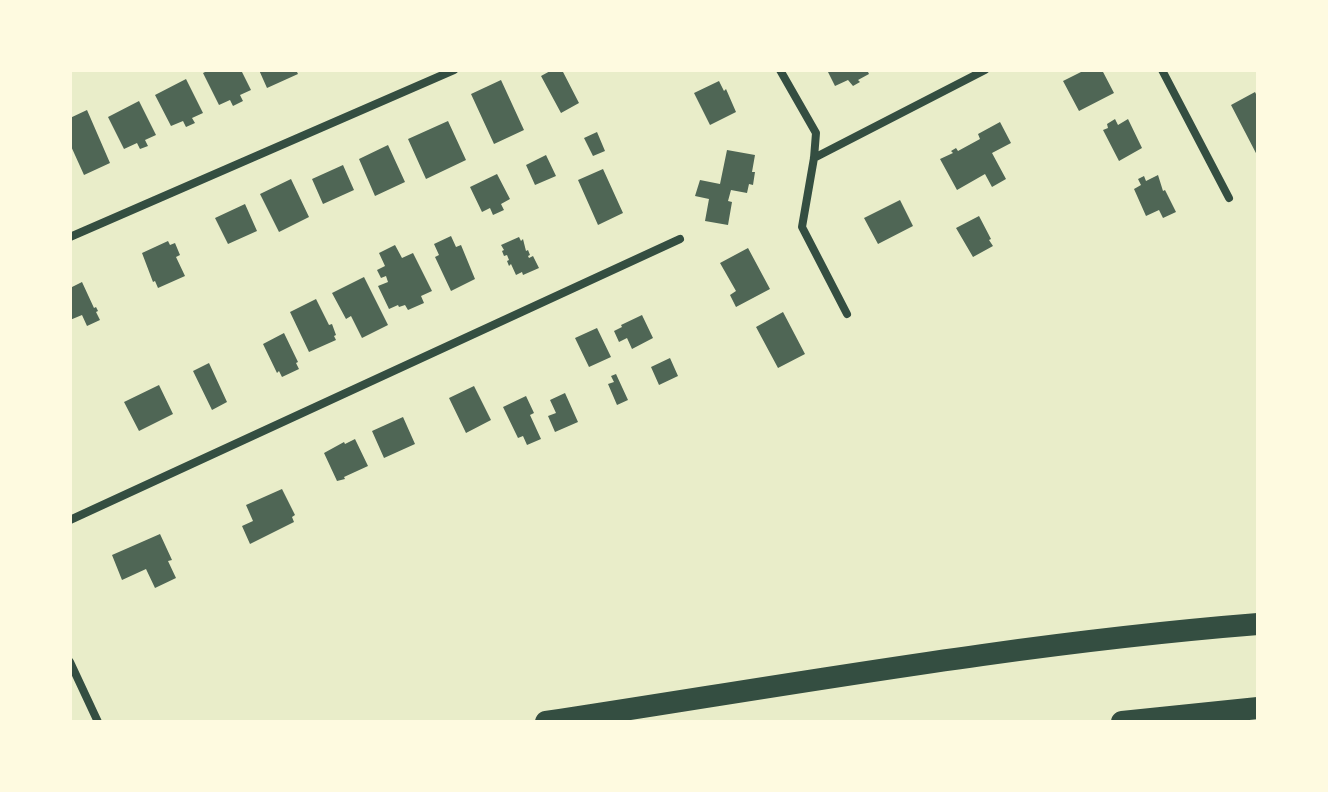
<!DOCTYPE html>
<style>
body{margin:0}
#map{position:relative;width:1328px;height:792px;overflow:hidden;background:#e9edc9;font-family:Commissioner,sans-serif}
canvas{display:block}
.frame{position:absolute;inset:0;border:72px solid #fefae0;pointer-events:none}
</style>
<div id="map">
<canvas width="1328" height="792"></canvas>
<div class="frame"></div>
</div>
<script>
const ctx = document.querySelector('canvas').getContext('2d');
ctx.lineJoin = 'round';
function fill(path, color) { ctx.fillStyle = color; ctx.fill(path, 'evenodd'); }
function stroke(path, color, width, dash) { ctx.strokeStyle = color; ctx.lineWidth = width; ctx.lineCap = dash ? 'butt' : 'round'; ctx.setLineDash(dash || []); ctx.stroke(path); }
const building = new Path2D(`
 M 209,70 L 241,70 L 251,90 L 240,95 L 243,101 L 233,106 L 230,100 L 219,105 L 203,73 Z
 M 259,70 L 296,70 L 298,74 L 267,88 Z
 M 552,70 L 562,70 L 579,103 L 561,113 L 541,76 Z
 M 827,70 L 867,70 L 869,74 L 858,80 L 860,82 L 853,86 L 848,80 L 835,86 Z
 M 1085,70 L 1102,70 L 1114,93 L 1079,111 L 1063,81 Z
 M 186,79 L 203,113 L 192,118 L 195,123 L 186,127 L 183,121 L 171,126 L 155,95 Z
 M 501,80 L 524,130 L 494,144 L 471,94 Z
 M 719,81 L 724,91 L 726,89 L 736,112 L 710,125 L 694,93 Z
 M 1255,92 L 1258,98 L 1258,157 L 1231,105 Z
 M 139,101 L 156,135 L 145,140 L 148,146 L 140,149 L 137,143 L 124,149 L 108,117 Z
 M 87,110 L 110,163 L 84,175 L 70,144 L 70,118 Z
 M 1115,119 L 1118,125 L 1128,119 L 1142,148 L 1119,161 L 1103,130 L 1108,128 L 1107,124 Z
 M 448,121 L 466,160 L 426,179 L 408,139 Z
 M 1000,122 L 1011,143 L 992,153 L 1006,179 L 992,187 L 985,174 L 957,190 L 940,159 L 953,153 L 951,151 L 956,148 L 958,151 L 980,139 L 978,134 Z
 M 597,132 L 605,151 L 593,156 L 584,138 Z
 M 388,145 L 405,182 L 375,196 L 359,159 Z
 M 727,150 L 755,155 L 752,172 L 755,172 L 753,185 L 749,184 L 747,193 L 731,190 L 728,201 L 732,202 L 728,225 L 705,221 L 709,199 L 695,196 L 700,180 L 720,184 Z
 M 546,155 L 556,176 L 535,185 L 526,165 Z
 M 343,165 L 354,190 L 323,204 L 312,179 Z
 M 603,169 L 623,213 L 598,225 L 578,180 Z
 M 497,174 L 510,199 L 501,204 L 504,210 L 493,215 L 490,208 L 482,212 L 470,187 Z
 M 1158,175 L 1163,191 L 1165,190 L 1176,212 L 1163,218 L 1159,210 L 1146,216 L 1134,189 L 1141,185 L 1138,179 L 1144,176 L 1146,181 Z
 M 291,179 L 309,217 L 279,232 L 260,194 Z
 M 900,200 L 913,226 L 878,244 L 864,218 Z
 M 245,204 L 257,231 L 228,244 L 215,218 Z
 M 979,216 L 991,239 L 989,240 L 993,246 L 973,257 L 956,228 Z
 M 451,236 L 456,247 L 461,245 L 475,279 L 451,291 L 435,257 L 439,255 L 434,244 Z
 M 519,237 L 521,241 L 523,239 L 526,251 L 528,250 L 530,255 L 528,256 L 529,258 L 533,256 L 539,268 L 523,275 L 522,272 L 516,275 L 511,264 L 509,266 L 507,261 L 509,260 L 507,255 L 504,256 L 502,251 L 504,250 L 501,245 Z
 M 168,241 L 170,245 L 175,243 L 180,255 L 176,257 L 185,276 L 158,288 L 155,281 L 153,282 L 142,253 Z
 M 395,245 L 402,258 L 413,253 L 432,291 L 421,296 L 424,303 L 408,310 L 405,305 L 399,307 L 398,305 L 389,309 L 378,286 L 388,282 L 386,276 L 381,278 L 377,270 L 385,266 L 379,253 Z
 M 748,248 L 770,289 L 736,307 L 730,295 L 736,291 L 720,263 Z
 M 364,277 L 388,325 L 362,338 L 351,316 L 346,319 L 332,293 Z
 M 82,282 L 94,308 L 96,307 L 98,311 L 96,312 L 100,320 L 87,326 L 82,315 L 70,320 L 70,288 Z
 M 316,299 L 329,325 L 332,324 L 336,335 L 334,336 L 336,340 L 309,352 L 290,312 Z
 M 783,312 L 805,354 L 778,368 L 756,327 Z
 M 642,315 L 653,338 L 632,349 L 627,338 L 619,342 L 614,331 L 622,327 L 621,325 Z
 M 597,328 L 611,357 L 589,367 L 575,338 Z
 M 284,333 L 298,362 L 296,363 L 299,369 L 282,377 L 279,371 L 277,373 L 263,344 Z
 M 670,358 L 678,376 L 659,385 L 651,367 Z
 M 209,363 L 227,402 L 212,410 L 193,371 Z
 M 616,374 L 628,400 L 617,405 L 608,384 L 614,382 L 611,376 Z
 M 159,385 L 173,414 L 139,431 L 124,402 Z
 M 474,386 L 491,420 L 466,433 L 449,398 Z
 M 565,393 L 578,422 L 555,432 L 548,416 L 556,413 L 550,400 Z
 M 526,396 L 534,413 L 530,415 L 541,439 L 527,445 L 523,436 L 518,438 L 503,407 Z
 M 403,417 L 415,444 L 384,458 L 372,431 Z
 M 355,439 L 368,466 L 344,477 L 345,479 L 337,481 L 324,453 L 344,442 L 345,444 Z
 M 282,489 L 295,515 L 292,517 L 294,522 L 250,544 L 242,526 L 253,521 L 246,505 Z
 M 160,534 L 172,560 L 168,561 L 176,578 L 155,588 L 146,569 L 122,580 L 112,555 Z`);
const minor = new Path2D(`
 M 780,70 L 816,133 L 814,158 L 802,227 L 847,314
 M 1162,70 L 1229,198
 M 814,158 L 985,70
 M 70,237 L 454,70
 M 70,520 L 680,239
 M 70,662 L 98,722`);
const motorway = new Path2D(`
 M 546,722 C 783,686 1019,643 1258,624
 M 1122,722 L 1258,708`);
fill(building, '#4f6655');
stroke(minor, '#344e41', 8);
stroke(motorway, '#344e41', 22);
</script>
